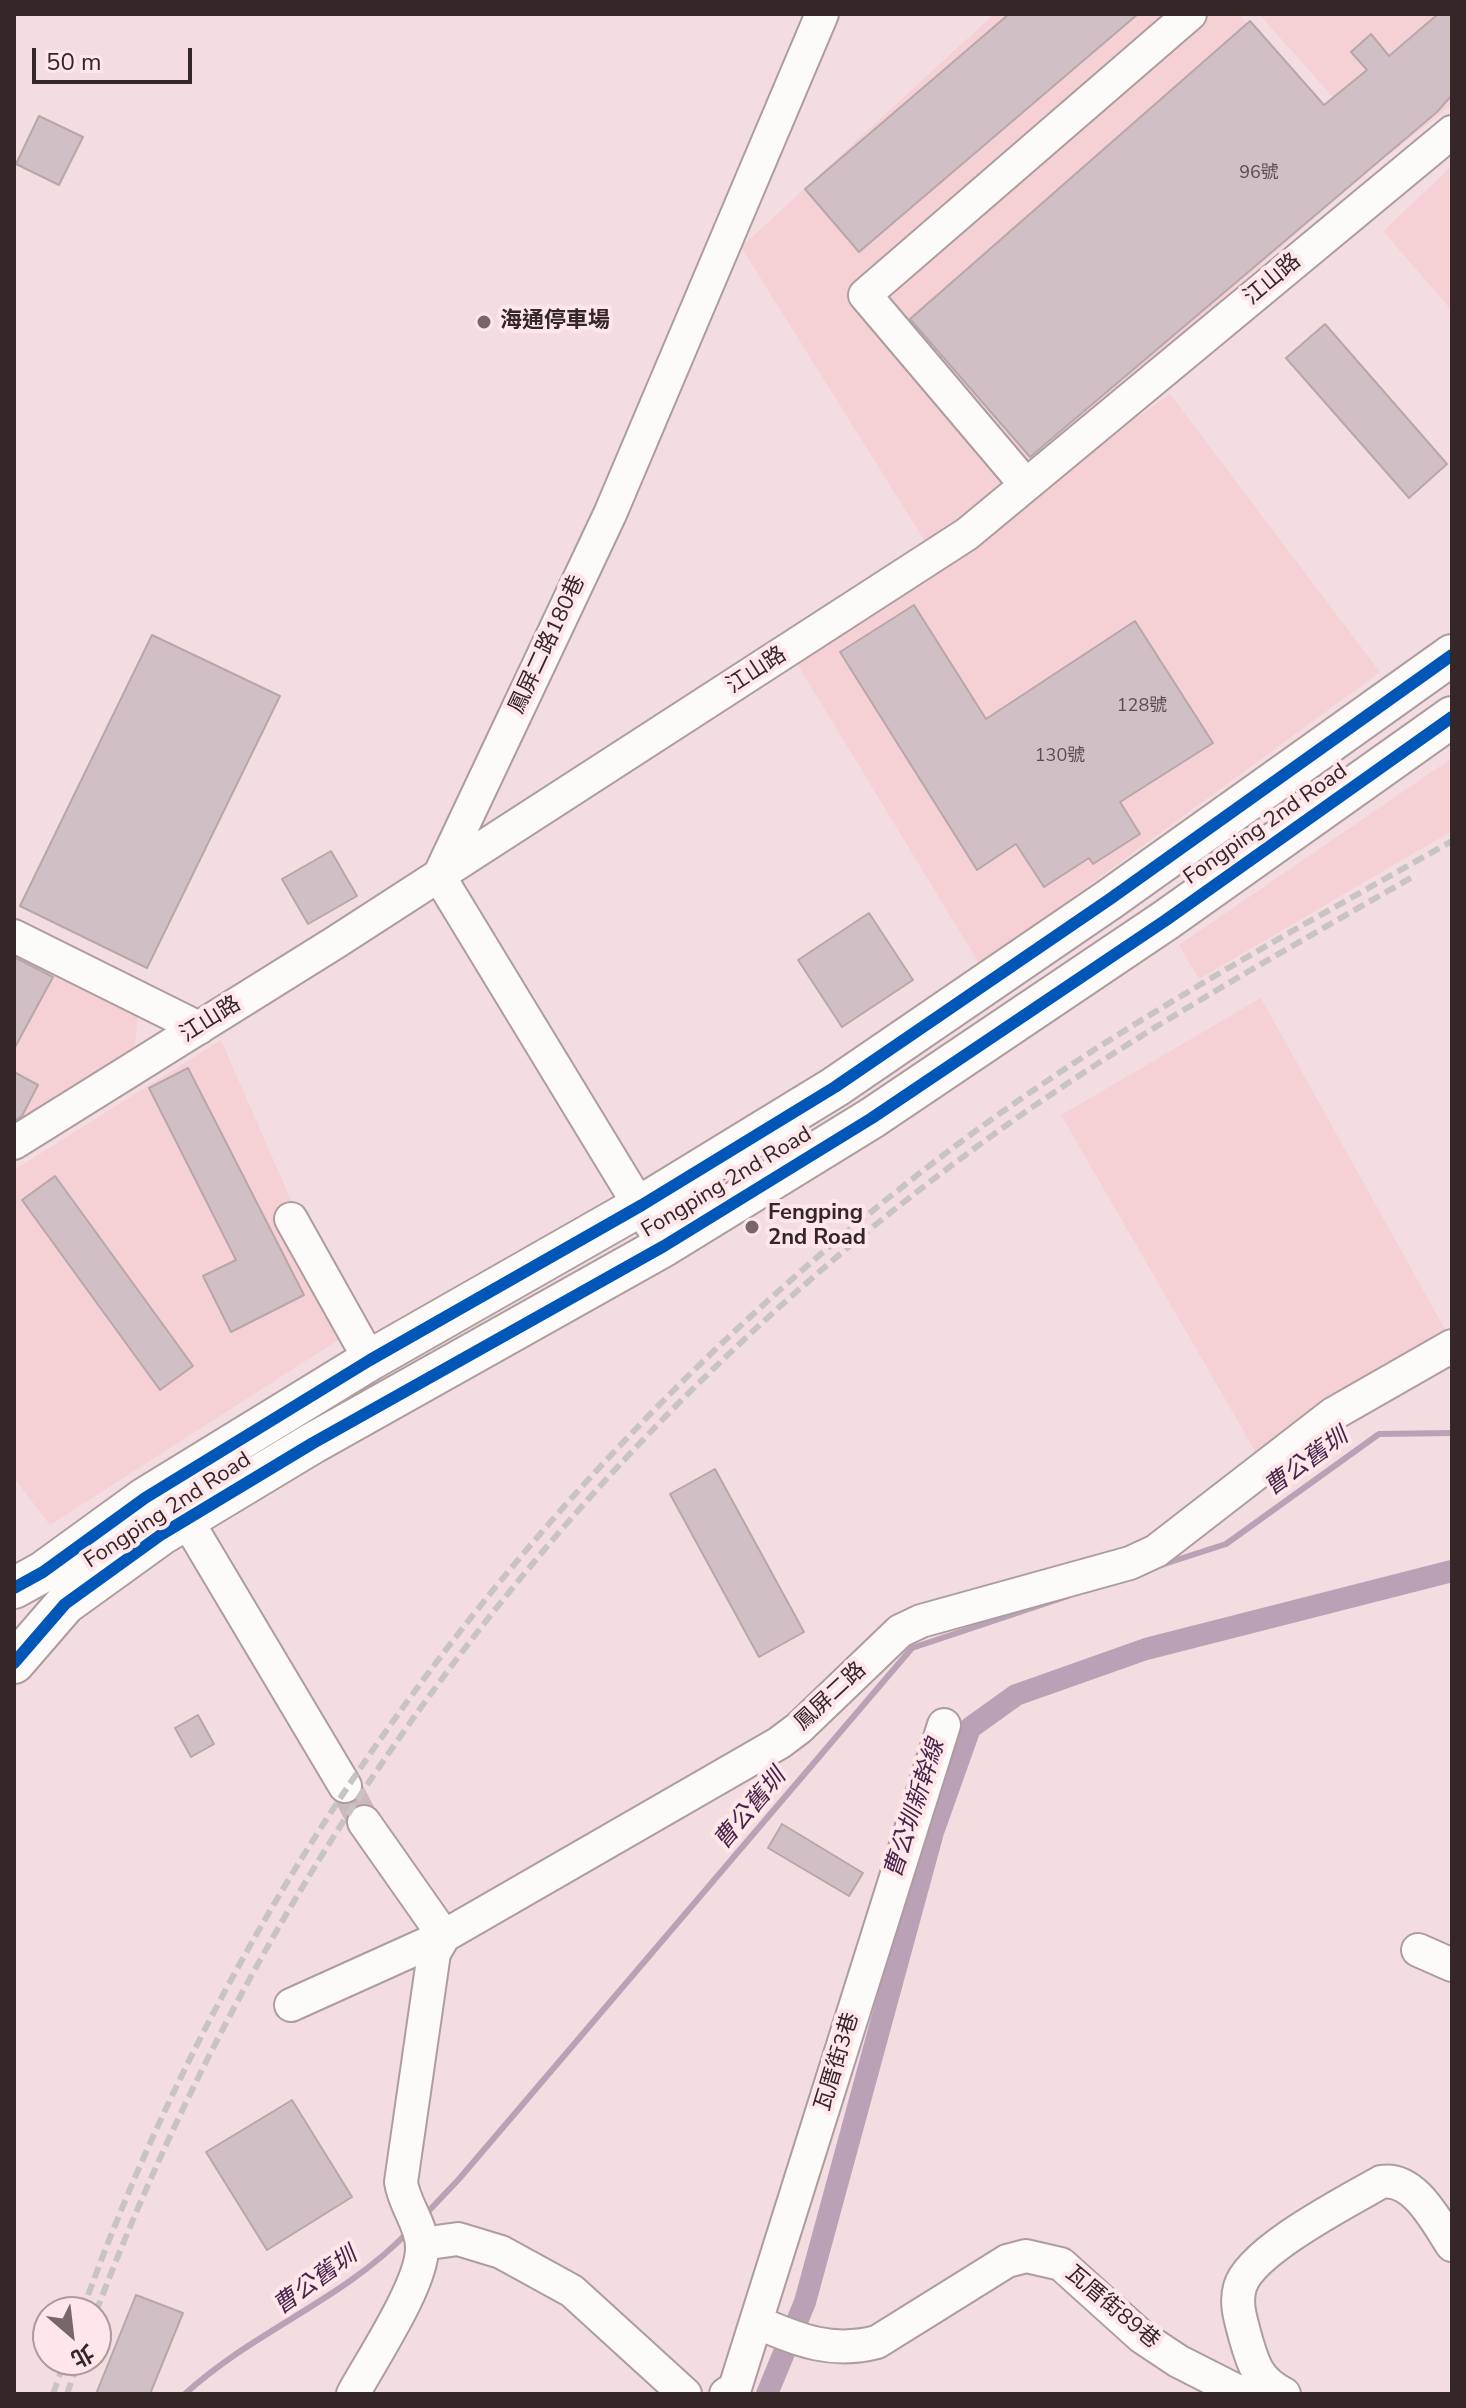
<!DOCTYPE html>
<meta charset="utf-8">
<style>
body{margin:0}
#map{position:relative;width:1466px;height:2408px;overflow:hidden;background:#f3dde0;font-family:"Nunito Sans","Noto Sans TC",sans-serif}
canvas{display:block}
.frame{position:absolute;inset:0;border:16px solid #352628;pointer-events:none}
.north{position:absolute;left:32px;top:2296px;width:80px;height:80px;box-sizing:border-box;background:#fee6e9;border:2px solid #ae999c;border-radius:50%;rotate:152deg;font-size:22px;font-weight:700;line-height:32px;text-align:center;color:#352628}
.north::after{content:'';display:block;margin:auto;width:28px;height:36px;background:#786668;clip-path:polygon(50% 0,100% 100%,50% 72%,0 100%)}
.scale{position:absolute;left:32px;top:48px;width:160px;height:36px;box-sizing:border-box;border:4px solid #352628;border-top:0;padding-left:10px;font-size:24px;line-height:28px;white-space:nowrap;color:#352628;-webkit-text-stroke:6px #fee6e9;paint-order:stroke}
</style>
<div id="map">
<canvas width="1466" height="2408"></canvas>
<div class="frame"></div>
<div class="north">北</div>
<div class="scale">50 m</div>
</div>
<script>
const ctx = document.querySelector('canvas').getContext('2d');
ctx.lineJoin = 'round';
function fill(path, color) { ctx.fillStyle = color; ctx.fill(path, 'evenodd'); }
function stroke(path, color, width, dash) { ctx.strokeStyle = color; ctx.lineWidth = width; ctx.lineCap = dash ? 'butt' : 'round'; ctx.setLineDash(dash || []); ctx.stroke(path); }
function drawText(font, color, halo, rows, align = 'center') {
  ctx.font = font + ' "Nunito Sans","Noto Sans TC",sans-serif'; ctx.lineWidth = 8; ctx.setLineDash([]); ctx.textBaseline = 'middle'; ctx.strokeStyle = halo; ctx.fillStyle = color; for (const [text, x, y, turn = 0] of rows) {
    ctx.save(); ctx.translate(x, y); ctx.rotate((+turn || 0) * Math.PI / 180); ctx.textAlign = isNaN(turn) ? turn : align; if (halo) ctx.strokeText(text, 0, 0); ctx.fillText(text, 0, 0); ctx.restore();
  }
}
const built = new Path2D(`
 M 994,14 L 1239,14 L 1368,171 L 997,496 L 926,543 L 741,247 Z
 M 1259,14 L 1452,14 L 1452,105 L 1386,157 Z
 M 1452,166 L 1452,311 L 1383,231 Z
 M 1170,394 L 1380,672 L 980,965 L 796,662 Z
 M 1452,758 L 1452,831 L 1199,979 L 1179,945 Z
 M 14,951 L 138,1016 L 134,1054 L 14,1131 Z
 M 1261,998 L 1447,1333 L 1258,1456 L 1061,1115 Z
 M 221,1040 L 349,1333 L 50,1525 L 14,1478 L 14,1170 Z`);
const stream = new Path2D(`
 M 1158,1566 L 1226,1544 L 1379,1434 L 1452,1433
 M 424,2216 L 459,2179 L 912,1648 L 1068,1596
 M 185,2394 C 252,2332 343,2300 408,2232`);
const canal = new Path2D(`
 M 767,2394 L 805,2302 L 933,1832 L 970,1728 L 1016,1695 L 1146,1649 L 1452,1571`);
const building = new Path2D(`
 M 1009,14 L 1138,14 L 859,252 L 805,189 Z
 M 1438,14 L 1452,14 L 1452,95 L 1437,112 L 1030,457 L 910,319 L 1250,21 L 1324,105 L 1367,70 L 1351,52 L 1371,34 L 1389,56 Z
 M 39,116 L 83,137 L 59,185 L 16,164 Z
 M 1325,324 L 1447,464 L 1409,498 L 1286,358 Z
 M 914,605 L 986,719 L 1135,621 L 1213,743 L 1120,802 L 1140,834 L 1093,864 L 1089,858 L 1044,887 L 1016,844 L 977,870 L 840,652 Z
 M 152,635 L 280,696 L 147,968 L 20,906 Z
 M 331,851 L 357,896 L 308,924 L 282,879 Z
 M 869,913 L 913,980 L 842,1027 L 798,960 Z
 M 14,957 L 53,977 L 14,1049 Z
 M 188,1068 L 304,1295 L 231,1332 L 203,1276 L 236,1260 L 149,1088 Z
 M 14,1072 L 38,1085 L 22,1116 L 14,1121 Z
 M 55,1176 L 193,1366 L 160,1390 L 22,1200 Z
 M 715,1469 L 804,1632 L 759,1657 L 670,1494 Z
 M 198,1715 L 214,1744 L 191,1757 L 175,1728 Z
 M 782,1824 L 863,1873 L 849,1896 L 768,1848 Z
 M 292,2100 L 352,2197 L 267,2250 L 206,2152 Z
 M 136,2295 L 183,2313 L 150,2394 L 96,2394 Z`);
const minorTunnel = new Path2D(`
 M 345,1786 L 364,1822`);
const minor = new Path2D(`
 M 1026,485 L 865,295 L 1190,14
 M 14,936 L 199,1028
 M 14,1143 L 336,942 L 967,534 L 1452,132
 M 291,1219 L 370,1360
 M 664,1246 L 439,876 L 610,514 L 822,14
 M 186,1519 L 345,1786
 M 1418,1950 L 1452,1965
 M 291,2005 L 444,1936 L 364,1822
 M 422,2244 L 458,2239 L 501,2252 L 572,2291 L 685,2394
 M 756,2322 C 799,2340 831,2354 877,2342 L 1007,2261 L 1026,2256 L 1061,2264 L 1142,2337 L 1178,2361 L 1243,2394 L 1276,2390
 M 353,2394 C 372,2359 423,2283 422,2247 C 422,2224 404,2205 401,2182 L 434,1953 L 444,1936 L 779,1743 L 799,1728 L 900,1631 L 921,1621 L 1130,1563 L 1156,1551 L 1333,1414 L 1452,1346
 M 726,2394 L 735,2388 L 944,1725
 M 1284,2394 C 1257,2380 1253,2364 1245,2336 C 1241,2320 1235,2304 1240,2287 C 1250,2251 1348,2201 1381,2182 C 1414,2176 1436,2221 1452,2245`);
const major = new Path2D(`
 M 14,1588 L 43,1572 L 145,1498 L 370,1360 L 642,1205 L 835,1087 L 1110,899 L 1452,655
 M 14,1663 L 65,1604 L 162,1534 L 313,1443 L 664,1246 L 872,1118 L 1166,920 L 1452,717`);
const rail = new Path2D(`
 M 82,2312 C 248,1848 565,1438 958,1144 C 1113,1028 1284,936 1452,841
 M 96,2312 C 271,1851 573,1443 971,1151 C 1111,1047 1263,963 1414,876
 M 53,2394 L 65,2360
 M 67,2394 L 79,2360`);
const cycleway = new Path2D(`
 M 14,1588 L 43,1572 L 145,1498 L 370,1360 L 642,1205 L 835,1087 L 1110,899 L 1452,655
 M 14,1663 L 65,1604 L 162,1534 L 313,1443 L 664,1246 L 872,1118 L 1166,920 L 1452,717`);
const markers = [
 [484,322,8,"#786668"],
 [752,1227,8,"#786668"]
];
const numberNames = [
 ["96號",1259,174],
 ["128號",1142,707],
 ["130號",1060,757]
];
const streetNames = [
 ["江山路",1273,280,-40],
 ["鳳屏二路180巷",548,645,-65],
 ["江山路",757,671,-33],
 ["Fongping 2nd Road",1266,825,-35],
 ["江山路",211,1020,-32],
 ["Fongping 2nd Road",727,1183,-31],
 ["Fongping 2nd Road",168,1511,-33],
 ["鳳屏二路",831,1697,-43],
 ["瓦厝街3巷",838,2062,-73],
 ["瓦厝街89巷",1112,2308,40]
];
const poiNames = [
 ["海通停車場",500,322],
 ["Fengping",768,1214],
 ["2nd Road",768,1239]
];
const waterNames = [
 ["曹公舊圳",1307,1463,-36],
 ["曹公圳新幹線",916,1809,-72],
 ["曹公舊圳",751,1810,-50],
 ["曹公舊圳",316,2282,-36]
];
fill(built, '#f5d1d6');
stroke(stream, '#baa1b5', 6);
stroke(canal, '#baa1b5', 22);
fill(building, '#d0bfc4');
stroke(building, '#b7a7ab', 2);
stroke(minorTunnel, '#cdb8bb', 32, [32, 16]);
stroke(minor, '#ad9d9f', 36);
stroke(major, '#ad9d9f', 44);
stroke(minor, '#fdfafa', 32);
stroke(major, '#fdfafa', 40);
stroke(rail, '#c9c4c4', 6, [12, 6]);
stroke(cycleway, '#0057b8', 12);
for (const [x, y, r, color] of markers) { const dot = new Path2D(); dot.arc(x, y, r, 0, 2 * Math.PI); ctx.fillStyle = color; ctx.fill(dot); stroke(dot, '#fee6e9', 3); }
drawText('18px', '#5c4c4f', null, numberNames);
drawText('22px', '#352628', '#fee6e9', streetNames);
drawText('bold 22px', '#352628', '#fee6e9', poiNames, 'left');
drawText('italic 24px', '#49254b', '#fee6e9', waterNames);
</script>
